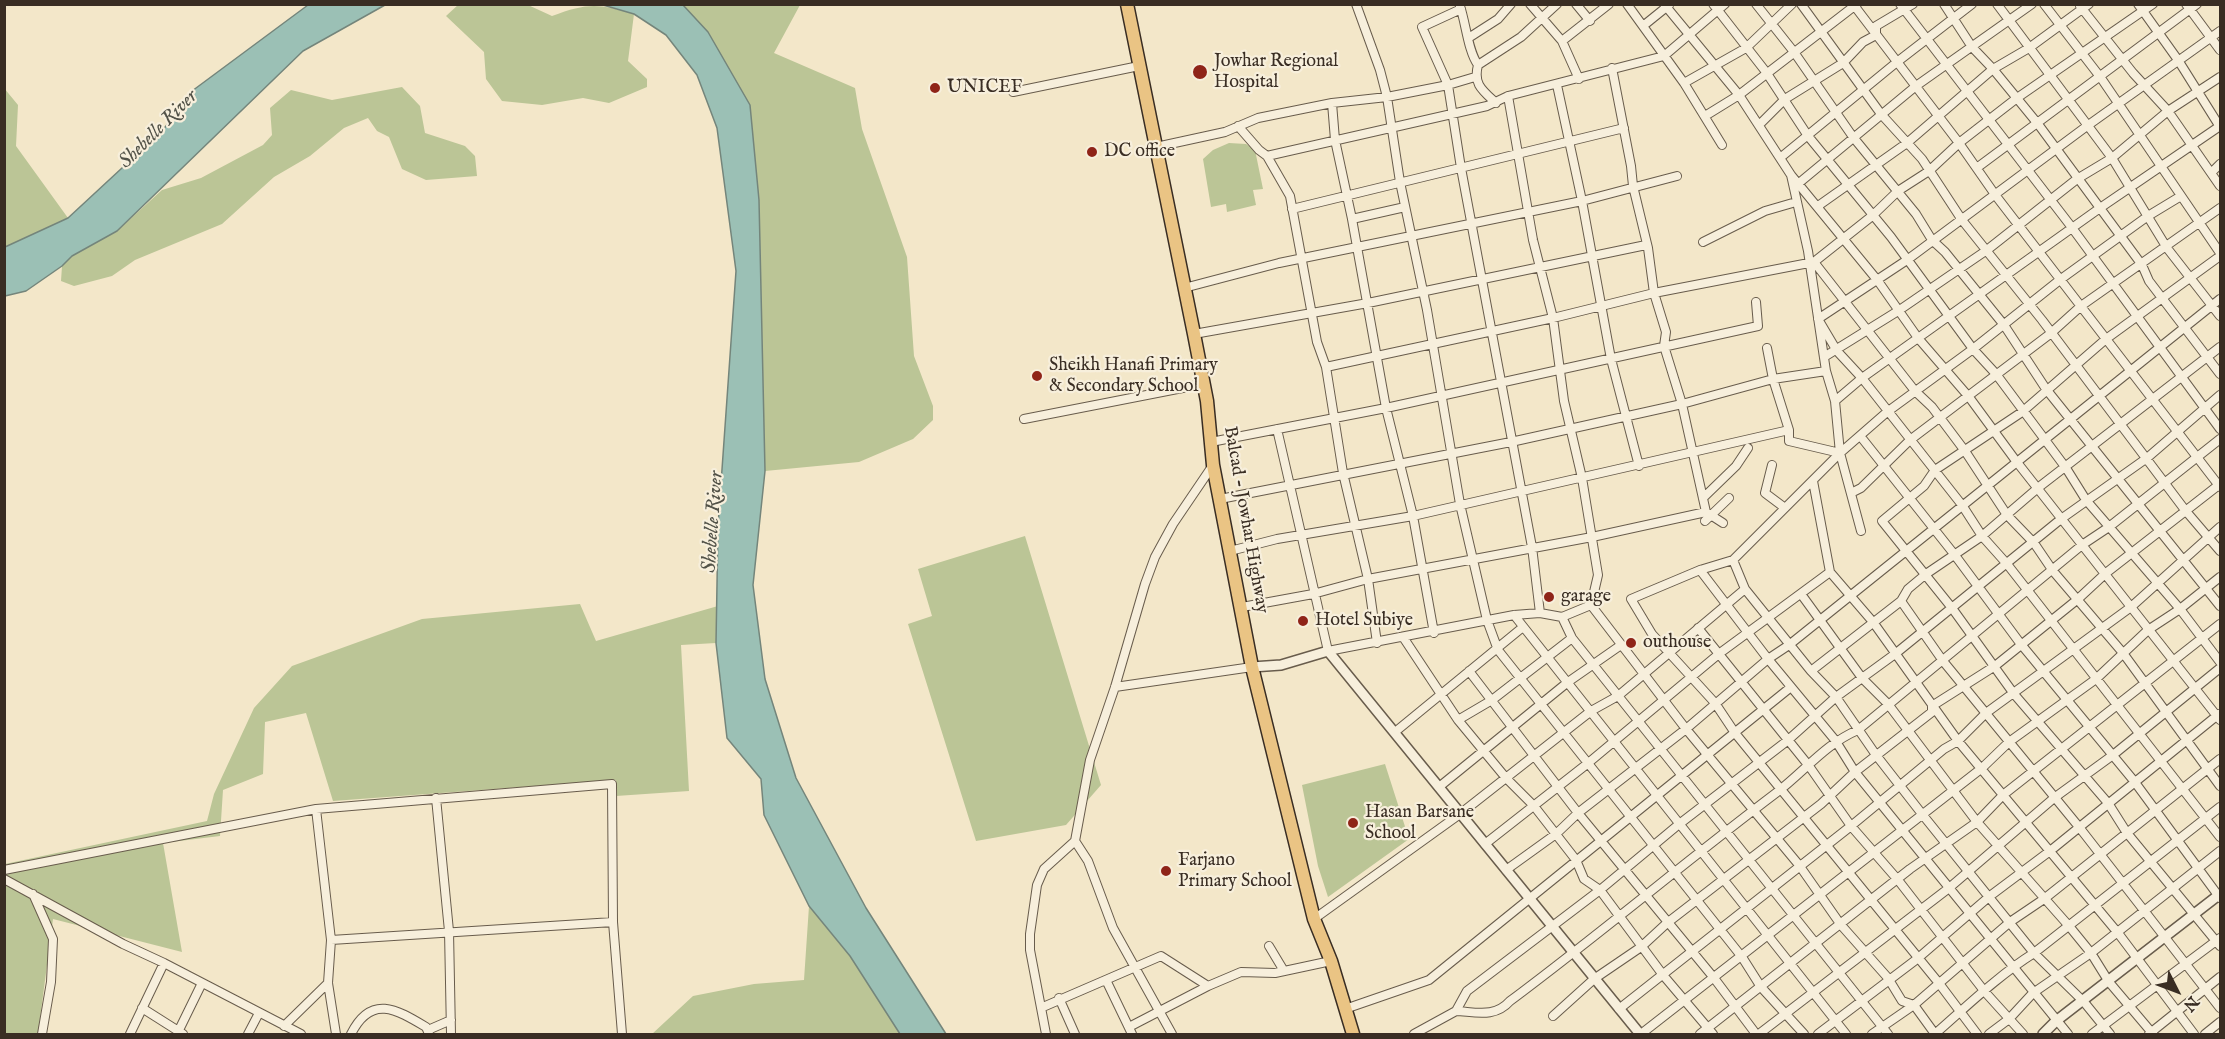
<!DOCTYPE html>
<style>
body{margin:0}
#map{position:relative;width:2225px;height:1039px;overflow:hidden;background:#f3e7c9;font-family:"IM FELL English",serif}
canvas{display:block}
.frame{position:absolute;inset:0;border:6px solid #392d23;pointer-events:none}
.north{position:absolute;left:2147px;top:961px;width:60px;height:60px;-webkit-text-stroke:4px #f7efdc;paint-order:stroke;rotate:132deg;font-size:16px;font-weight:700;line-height:24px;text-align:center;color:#392d23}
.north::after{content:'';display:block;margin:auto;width:21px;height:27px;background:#392d23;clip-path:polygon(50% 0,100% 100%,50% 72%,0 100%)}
</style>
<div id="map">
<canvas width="2225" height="1039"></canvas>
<div class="frame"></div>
<div class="north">N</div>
</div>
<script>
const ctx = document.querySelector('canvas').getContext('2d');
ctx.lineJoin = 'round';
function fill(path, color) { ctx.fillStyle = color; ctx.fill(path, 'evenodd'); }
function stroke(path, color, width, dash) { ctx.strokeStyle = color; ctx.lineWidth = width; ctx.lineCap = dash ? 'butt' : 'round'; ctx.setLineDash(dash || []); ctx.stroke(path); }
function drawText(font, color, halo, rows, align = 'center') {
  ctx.font = font + ' "IM FELL English",serif'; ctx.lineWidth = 4.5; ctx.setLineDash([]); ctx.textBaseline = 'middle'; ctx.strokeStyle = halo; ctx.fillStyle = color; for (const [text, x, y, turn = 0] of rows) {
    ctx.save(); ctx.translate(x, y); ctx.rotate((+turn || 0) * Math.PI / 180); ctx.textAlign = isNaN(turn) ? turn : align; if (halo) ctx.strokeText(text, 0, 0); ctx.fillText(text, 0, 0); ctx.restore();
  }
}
const green = new Path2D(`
 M 459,4 L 528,5 L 552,16 C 587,3 598,3 634,14 L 628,61 L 647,79 L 647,87 L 609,103 L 583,98 L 542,105 L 502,101 L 486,79 L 484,52 L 446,16 Z
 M 683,5 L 800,5 L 774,53 L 855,88 L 862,129 L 907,257 L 914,356 L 933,406 L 933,420 L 913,439 L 859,462 L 765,471 L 759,200 Z
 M 402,87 L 420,106 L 425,133 L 465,146 L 475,156 L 477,176 L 426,180 L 402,169 L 389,137 L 377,131 L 368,118 L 344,128 L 310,156 L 274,177 L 222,224 L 135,260 L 112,276 L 74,286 L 61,281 L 62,266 L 71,256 L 117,231 L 162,190 L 201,178 L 263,145 L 272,135 L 270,108 L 291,90 L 332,100 Z
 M 4,88 L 18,105 L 16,146 L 68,218 L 5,247 Z
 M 1229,143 L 1246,144 L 1255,150 L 1263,189 L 1253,190 L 1256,205 L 1227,212 L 1226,204 L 1211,207 L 1203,159 L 1213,150 Z
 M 1025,536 L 1101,785 L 1066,825 L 976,841 L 908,624 L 932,616 L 918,569 Z
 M 580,604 L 596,641 L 718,606 L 716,643 L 681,645 L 689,791 L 616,796 L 616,780 L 333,801 L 306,713 L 265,722 L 263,774 L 223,790 L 220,836 L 163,843 L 182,952 L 53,919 L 38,1034 L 5,1034 L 5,864 L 207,821 L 214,794 L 254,708 L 292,666 L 422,619 Z
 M 1385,764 L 1409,839 L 1328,897 L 1318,866 L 1302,785 Z
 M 809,906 L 850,956 L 900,1034 L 652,1034 L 693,996 L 754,984 L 804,980 Z`);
const water = new Path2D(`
 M 308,5 L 385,5 L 303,51 L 117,231 L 72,256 L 62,266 L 26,291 L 5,296 L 5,247 L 68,218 L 163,130 L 192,91 Z
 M 603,5 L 683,5 L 708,32 L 750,105 L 759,200 L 765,471 L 753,585 L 765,679 L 796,778 L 866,908 L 946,1034 L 900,1034 L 850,956 L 809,906 L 764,815 L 761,779 L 727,738 L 716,643 L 718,526 L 736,271 L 717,128 L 697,75 L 666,35 L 634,14 Z`);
const minor = new Path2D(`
 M 1356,4 L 1380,70 L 1387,97 L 1400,182 L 1427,310 L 1460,504 L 1487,620 L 1498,650 L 1742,957 L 1761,987 L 1804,1034
 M 1530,4 L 1562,41 L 1579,79
 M 1576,4 L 1590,21
 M 1627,4 L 1684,83 L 1722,145
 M 1664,4 L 1739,95 L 1791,175 L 1878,281 L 1918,338 L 1969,397 L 2016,461 L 2220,720
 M 1713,4 L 1766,72 L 1808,136 L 1891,237 L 1973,349 L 1996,374 L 2066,468 L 2086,500 L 2180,609 L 2220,662
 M 1756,4 L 1794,52 L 1853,137 L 1916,214 L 1932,240 L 1945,252 L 2004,325 L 2046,389 L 2220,606
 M 1801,4 L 1881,114 L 1922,159 L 1962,220 L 2042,320 L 2185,510 L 2220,551
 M 1853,4 L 1959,143 L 1996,196 L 2220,487
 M 1900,4 L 2070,225 L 2220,429
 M 1944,4 L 1972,47 L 1993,69 L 2038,124 L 2142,265 L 2149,281 L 2220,374
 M 1997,4 L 2112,158 L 2167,248 L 2220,316
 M 2044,4 L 2101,78 L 2220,253
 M 2138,4 L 2178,60 L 2220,127
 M 2186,4 L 2220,50
 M 1460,6 C 1466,24 1468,51 1478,65 C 1473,84 1482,90 1496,103
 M 2080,6 L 2133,73 L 2168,111 L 2220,186
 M 1461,9 L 1422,27 L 1448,85 L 1461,168 L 1532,547 L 1540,613
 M 1643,26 L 1669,5
 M 2220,31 L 2087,126 L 1907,260 L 1818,319 L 1837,351 L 1862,378 L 1962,505 L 1982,536 L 2007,564 L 2220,837
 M 1470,37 L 1498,19 L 1511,4
 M 1562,41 L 1609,4
 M 1478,65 L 1521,37 L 1557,4
 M 1612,68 L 1631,166 L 1633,186 L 1648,248 L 1654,293 L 1666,332 L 1664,346 L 1682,404 L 1706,512
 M 1684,83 L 1746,48 L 1792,4
 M 1557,85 L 1582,201 L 1611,359 L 1639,466
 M 1013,92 L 1139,66
 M 1508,96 L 1533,240 L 1553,318 L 1564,401 L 1582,478 L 1598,575 L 1591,605
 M 1332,103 L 1335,140 L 1352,219 L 1386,408 L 1413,516 L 1434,633
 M 1705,116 L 1739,95 L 1857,4
 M 1759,125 L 1785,99 L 1843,63 L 1863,42 L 1876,35 L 1876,26 L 1913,4
 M 1238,126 L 1259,150 L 1267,156 L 1487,106 L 1508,96 L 1664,56 L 1725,4
 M 1156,147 L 1225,132 L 1258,118 L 1332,103 L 1387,97 L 1448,85 L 1475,77
 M 1267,156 L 1290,196 L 1317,342 L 1326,367 L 1343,473 L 1368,579 L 1377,643
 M 1780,158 L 1897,62 L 1972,4
 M 1978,167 L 2197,4
 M 2211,173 L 2220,164
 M 1791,175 L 1808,251 L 1826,371 L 1835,401 L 1840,453 L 1861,531
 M 1799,183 L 1916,86 L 2032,4
 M 1818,206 L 1907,143 L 1993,69 L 2029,48 L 2089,4
 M 1292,209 L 1624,128
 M 1352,219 L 1405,207
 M 1703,242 L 1765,211 L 1796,202
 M 2220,256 L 2106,339 L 2022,412 L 1935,470 L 1924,486 L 1882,521 L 1952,608 L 2014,694 L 2108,803 L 2127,833 L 2220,946
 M 1814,262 L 1915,391 L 1932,407 L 1965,451 L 2007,515 L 2034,543 L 2053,571 L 2123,653 L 2220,786
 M 1184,288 L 1279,263 L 1582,201 L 1677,176
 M 1194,334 L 1368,303 L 1646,245
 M 1767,348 L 1773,379 L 1789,430 L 1789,441 L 1840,453
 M 1824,357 L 1898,311 L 1987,250 L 2077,179 L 2112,158 L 2168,111 L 2220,77
 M 1326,367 L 1553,318 L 1654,293 L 1814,262 L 1872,216 L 1898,191 L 1929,171 L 1959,143 L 2017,98 L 2153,4
 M 1835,401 L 1862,378 L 2100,208 L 2220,126
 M 1024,419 L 1203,384
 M 1277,429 L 1328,651 L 1514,615 L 1540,613 L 1562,617 L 1591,605
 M 1861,437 L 1954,554 L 2020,643 L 2134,781 L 2220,898
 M 1211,442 L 1386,408 L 1758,326 L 1756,302
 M 1772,465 L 1765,493 L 1785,508
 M 1813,481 L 1830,572 L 1873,622 L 1958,741 L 2118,933 L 2194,1034
 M 1851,493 L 1861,488 L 1910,440 L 2050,334 L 2081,306 L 2220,208
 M 1703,498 L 1736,466 L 1748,448
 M 1220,499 L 1511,442 L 1682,404 L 1773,379 L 1826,371
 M 1705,521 L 1729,498
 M 1230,551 L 1277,539 L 1413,516 L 1789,430
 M 1733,560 L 1745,589 L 1811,671 L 1836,697 L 1876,755 L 1922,814 L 2034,953 L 2084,1002 L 2110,1034
 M 1700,570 L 1768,659 L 1835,740 L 1855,772 L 2068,1034
 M 1801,594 L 1862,678 L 1888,704 L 1977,822 L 2069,926 L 2091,953 L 2109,982 L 2153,1034
 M 1901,601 L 1943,661 L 2079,827 L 2220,1008
 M 1591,605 L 1686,729 L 1799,865 L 1841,925 L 1888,978 L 1902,1001 L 1914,1005 L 1935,1034
 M 1242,607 L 1313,594 L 1368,579 L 1592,537 L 1706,512 L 1723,523
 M 1514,615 L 1846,1034
 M 1562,617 L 1572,638 L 1888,1034
 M 1698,628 L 1809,766 L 1851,826 L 1898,880 L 1985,992 L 2023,1034
 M 1403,637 L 1458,720 L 1506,778 L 1534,806 L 1576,860 L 1584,879 L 1600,890 L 1663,975 L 1713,1034
 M 1469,671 L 1578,813 L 1714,978 L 1756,1034
 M 1811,671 L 1901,601 L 1908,589 L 1926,574 L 1982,536 L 2039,487 L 2220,347
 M 1115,687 L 1252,667
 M 1458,720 L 1492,700 L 1572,638
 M 1395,732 L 1523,627
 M 1439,787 L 1568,682 L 1621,645
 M 436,798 L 449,931 L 451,1034
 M 316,809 L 331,940 L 328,983 L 336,1034
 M 1075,841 L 1088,861 L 1113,928 L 1172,1034
 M 1485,844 L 1587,764 L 1720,653 L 1830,572
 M 4,870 L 316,809 L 612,784 L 613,922 L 622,1034
 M 1506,870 L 1556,834 L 1578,813 L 1686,729 L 1768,659 L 1789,645 L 2220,299
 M 4,879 L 123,944 L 164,963 L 301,1034
 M 33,894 L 53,939 L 51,982 L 42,1034
 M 1314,919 L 1460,814 L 1591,711 L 1618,696 L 1745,589
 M 331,940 L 613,922
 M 1269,946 L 1284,971
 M 1106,980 L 1132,1034
 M 1059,998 L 1075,1034
 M 1043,1007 L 1161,956 L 1208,986 L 1241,972 L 1275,973 L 1331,961
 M 142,1008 L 183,1034
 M 1345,1009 L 1429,980 L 1791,687
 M 1619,1009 L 1851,826 L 1944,749 L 1958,741 L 1986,713 L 2131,607 L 2220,527
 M 1456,1011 C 1476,1012 1495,1018 1510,1001 C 1600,934 1686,861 1776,793 C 1805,771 1825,744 1858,730 L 2082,545 L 2109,527 L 2220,439
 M 1553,1016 L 1594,979 L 1641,947 L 1667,923 L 1821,804 L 1855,772 L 1932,712 L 1932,706 L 1995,666 L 2078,599 L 2106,573 L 2220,484
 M 284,1026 L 328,983
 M 1129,1027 L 1208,986
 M 179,1030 L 202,983
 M 428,1030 L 451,1020
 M 130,1034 L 164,963
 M 248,1034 L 259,1013
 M 351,1034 C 371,994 396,1009 426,1027 L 429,1034
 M 1046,1034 L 1030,950 L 1030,934 L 1037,885 L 1044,869 L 1075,841 L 1090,760 L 1115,687 L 1145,584 L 1155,557 L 1173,524 L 1213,465
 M 1414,1034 L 1456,1011 L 1467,991 L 1600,890 L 1678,825 L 1787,741 L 1836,697 L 1895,654 L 2061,519 L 2147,458 L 2220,395
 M 1641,1034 L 1982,768 L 2009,742 L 2096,679 L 2148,630 L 2180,609 L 2220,577
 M 1700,1034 L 1910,869 L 1977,822 L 2003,795 L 2220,624
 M 1759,1034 L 1949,888 L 2054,798 L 2113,755 L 2220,668
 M 1818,1034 L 1917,959 L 1990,896 L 2050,851 L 2219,714
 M 1872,1034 L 1914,1005 L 2010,922 L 2044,899 L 2220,759
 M 1935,1034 C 1967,1006 1999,975 2034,953 L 2220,807
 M 1977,1034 L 1938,982 L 1735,733 L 1715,703 L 1652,634 L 1631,599 L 1700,570 L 1733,560 L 1840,453 L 1887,412 L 1973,349 L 2061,279 L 2148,216 L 2181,196
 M 1989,1034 L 2009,1019 L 2033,993 L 2091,953 L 2220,851
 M 2092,1034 L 2220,938
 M 2149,1034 L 2220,977
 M 2205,1034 L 2220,1022`);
const tertiary = new Path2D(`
 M 1252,667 L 1281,665 L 1328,651 L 1640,1034
 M 2043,1034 L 2056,1021 L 2220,894`);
const primary = new Path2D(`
 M 1127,4 L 1194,334 L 1207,401 L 1213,465 L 1252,667 L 1314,919 L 1331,961 L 1353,1034`);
const markers = [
 [1200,72,8,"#8f2418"],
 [935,88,6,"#8f2418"],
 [1092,152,6,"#8f2418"],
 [1037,376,6,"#8f2418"],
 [1549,597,6,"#8f2418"],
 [1303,621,6,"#8f2418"],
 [1631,643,6,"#8f2418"],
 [1353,823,6,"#8f2418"],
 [1166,871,6,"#8f2418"]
];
const poiNames = [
 ["Jowhar Regional",1214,62],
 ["Hospital",1214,83],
 ["UNICEF",947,88],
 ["DC office",1104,152],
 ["Sheikh Hanafi Primary",1049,366],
 ["& Secondary School",1049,387],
 ["garage",1561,597],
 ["Hotel Subiye",1315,621],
 ["outhouse",1643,643],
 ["Hasan Barsane",1365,813],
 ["School",1365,834],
 ["Farjano",1178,861],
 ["Primary School",1178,882]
];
const streetNames = [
 ["Balcad - Jowhar Highway",1245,520,80]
];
const waterNames = [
 ["Shebelle River",159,130,-45],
 ["Shebelle River",714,522,-86]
];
fill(green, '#bbc596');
fill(water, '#9bc0b5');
stroke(water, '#74857b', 1.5);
stroke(minor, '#685c4c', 10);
stroke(tertiary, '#685c4c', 12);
stroke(primary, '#392d23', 15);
stroke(minor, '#f7efdc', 8);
stroke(tertiary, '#f7efdc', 9);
stroke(primary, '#eac484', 12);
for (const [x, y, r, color] of markers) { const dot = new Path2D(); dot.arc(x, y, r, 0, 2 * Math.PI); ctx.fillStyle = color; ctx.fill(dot); stroke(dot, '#f7efdc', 2); }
drawText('18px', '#392d23', '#f7efdc', poiNames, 'left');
drawText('18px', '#392d23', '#f7efdc', streetNames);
drawText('italic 20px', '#525248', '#f7efdc', waterNames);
</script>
